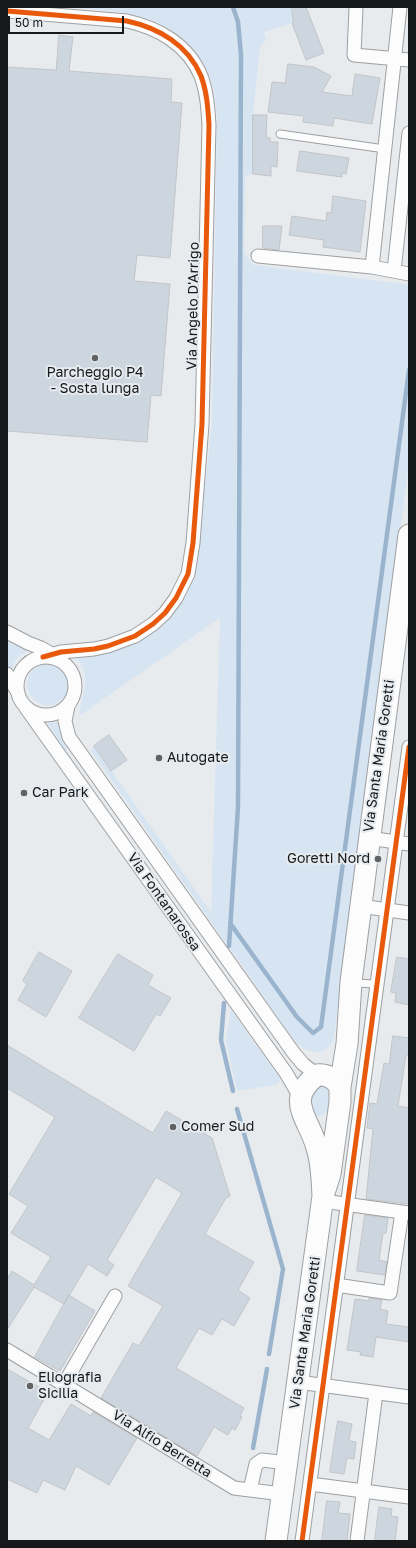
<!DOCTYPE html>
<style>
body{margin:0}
#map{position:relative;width:416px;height:1548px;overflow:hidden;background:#e8ebee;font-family:"Golos Text",sans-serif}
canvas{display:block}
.frame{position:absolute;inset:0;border:8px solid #161819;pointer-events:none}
.scale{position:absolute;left:8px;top:16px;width:116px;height:18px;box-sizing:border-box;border:2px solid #161819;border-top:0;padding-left:5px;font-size:12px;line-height:14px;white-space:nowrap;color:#161819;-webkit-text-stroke:3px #e6ebf0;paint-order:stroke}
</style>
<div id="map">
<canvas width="416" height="1548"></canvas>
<div class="frame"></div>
<div class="scale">50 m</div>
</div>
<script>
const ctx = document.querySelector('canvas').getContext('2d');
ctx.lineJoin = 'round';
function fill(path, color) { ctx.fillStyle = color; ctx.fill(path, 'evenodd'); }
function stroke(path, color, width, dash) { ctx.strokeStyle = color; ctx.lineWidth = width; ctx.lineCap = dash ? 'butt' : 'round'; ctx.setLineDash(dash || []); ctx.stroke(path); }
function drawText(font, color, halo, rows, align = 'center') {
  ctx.font = font + ' "Golos Text",sans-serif'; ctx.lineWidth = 4; ctx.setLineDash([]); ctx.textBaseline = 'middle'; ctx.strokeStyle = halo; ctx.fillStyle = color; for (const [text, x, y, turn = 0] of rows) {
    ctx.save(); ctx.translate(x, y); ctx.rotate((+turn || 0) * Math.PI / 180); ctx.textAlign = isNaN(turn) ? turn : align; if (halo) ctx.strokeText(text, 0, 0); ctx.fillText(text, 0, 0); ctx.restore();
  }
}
const green = new Path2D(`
 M 63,7 L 292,7 L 293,23 L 264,32 L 266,40 L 260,47 L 253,115 L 253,174 L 245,176 L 244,252 L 254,265 L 404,284 L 409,286 L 409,464 L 335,1030 C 334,1034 334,1039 332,1043 C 323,1058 307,1052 296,1043 L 91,751 L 94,746 L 211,912 L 220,618 L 79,716 C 81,691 95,678 74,656 L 93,655 L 119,649 L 131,645 L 153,631 L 196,562 L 212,423 L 217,116 C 216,103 214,88 209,75 C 199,49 173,28 148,19 C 122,10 90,9 63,7 Z
 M 7,641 L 28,651 C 19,654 13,663 11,672 L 7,666 Z
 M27 684a21 21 0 1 1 42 0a21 21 0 1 1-42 0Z
 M 58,722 L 63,741 L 68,748 L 65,750 L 47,723 Z
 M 231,1010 L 280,1078 L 279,1083 L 275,1085 L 237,1091 L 226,1041 Z
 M 320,1085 C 339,1087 328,1122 316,1115 C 308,1111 310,1095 315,1089 C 316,1087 318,1086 320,1085 Z`);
const stream = new Path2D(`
 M 230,923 L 297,1017 L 313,1033 L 321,1027 L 409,370
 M 229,946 L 238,807 L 241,55 L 238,22 L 233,7
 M 224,1003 L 221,1040 L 233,1091
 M 237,1109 L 283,1269 L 269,1354
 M 253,1448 L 267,1369`);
const building = new Path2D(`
 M 292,7 L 306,7 L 324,53 L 306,60 L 292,23 L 293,23 Z
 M 59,35 L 73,37 L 69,71 L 172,79 L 171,102 L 182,103 L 170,258 L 137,255 L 134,281 L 170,284 L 161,396 L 151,395 L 147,442 L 7,431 L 7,67 L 56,70 Z
 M 288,64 L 314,67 L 331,76 L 322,92 L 352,96 L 355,74 L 380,78 L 372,124 L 334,118 L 333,126 L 303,122 L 304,116 L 268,112 L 272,82 L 285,83 Z
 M 253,115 L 267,115 L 266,137 L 270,138 L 270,142 L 278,142 L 277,167 L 271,166 L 271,176 L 253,174 Z
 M 300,151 L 349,158 L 346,174 L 342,173 L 342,177 L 297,171 Z
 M 333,196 L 366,201 L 360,252 L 323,247 L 324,240 L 289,235 L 292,216 L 326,221 L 327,212 L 331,213 Z
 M 263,226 L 282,226 L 279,250 L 263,248 Z
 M 109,735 L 127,760 L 111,771 L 94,746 Z
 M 39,952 L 72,971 L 46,1017 L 18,1000 L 27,984 L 23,981 Z
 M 118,954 L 153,975 L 148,985 L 171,998 L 160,1016 L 156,1014 L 134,1051 L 79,1018 Z
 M 397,957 L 409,959 L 409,1005 L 395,1002 L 396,993 L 391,992 Z
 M 393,1036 L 409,1038 L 409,1055 L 406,1055 L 398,1106 L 409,1108 L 409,1204 L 366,1199 L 373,1129 L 367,1128 L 370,1103 L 377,1104 L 384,1063 L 389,1064 Z
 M 7,1045 L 153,1133 L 166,1111 L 212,1138 L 230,1196 L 226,1198 L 205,1234 L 254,1262 L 238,1290 L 250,1298 L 234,1326 L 222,1319 L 212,1335 L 199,1328 L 176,1368 L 244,1408 L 240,1416 L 242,1417 L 235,1430 L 232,1428 L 228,1435 L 214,1427 L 197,1456 L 101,1398 L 133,1343 L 139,1346 L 163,1306 L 128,1286 L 182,1193 L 156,1177 L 107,1260 L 114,1265 L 107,1276 L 88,1264 L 64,1304 L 34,1287 L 7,1330 L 7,1279 L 12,1271 L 34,1285 L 51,1257 L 11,1233 L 28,1206 L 9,1194 L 55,1117 L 7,1088 Z
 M 365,1215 L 388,1218 L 386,1233 L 383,1233 L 379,1260 L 387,1262 L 385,1275 L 357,1271 Z
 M 69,1295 L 95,1311 L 60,1371 L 35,1357 Z
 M 369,1298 L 382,1300 L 380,1309 L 388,1311 L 386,1324 L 409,1327 L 409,1342 L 376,1337 L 373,1357 L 360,1355 L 361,1352 L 347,1350 L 355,1299 L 369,1301 Z
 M 7,1369 L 48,1392 L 28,1428 L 49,1440 L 71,1404 L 91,1416 L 93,1412 L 137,1438 L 109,1485 L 76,1466 L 65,1490 L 43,1480 L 37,1493 L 7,1479 Z
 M 338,1421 L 352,1424 L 349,1441 L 356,1442 L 354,1459 L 347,1458 L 344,1474 L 330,1472 Z
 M 327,1501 L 340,1502 L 338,1513 L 350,1514 L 347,1541 L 322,1541 Z
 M 379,1507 L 392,1509 L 391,1516 L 398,1517 L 395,1541 L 375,1541 Z`);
const service = new Path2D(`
 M 280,134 L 385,149
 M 353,983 L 377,984`);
const minor = new Path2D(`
 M 356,7 L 354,55 L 409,60
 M 400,7 L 372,267 L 409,274
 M 7,11 L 127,21 C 159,28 188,45 201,76 C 207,92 208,109 209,125 L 202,424 L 193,543 L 188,574 L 176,598 L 165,613 L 153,624 L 135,636 L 108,646 L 94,649 L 61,652 L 43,657
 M 258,256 L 372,267
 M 394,271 L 409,133
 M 7,632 L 28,643 L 41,648 L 55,656
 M17 686a29 29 0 1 1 58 0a29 29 0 1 1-58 0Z
 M 7,674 L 17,691
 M 68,706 L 65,721 L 69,737 L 293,1052 L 303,1064 L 317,1075
 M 26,708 L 286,1073 L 300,1097
 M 369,838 L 409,844
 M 360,906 L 409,913
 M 323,1201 L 409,1213
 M 336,1285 L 390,1293 L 402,1212
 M 7,1350 L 234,1488 L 282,1494
 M 298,1382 L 409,1397
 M 64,1384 L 115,1296
 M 310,1484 L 409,1497
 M 250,1490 L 256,1464 L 262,1460 L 287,1463
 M 302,1541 L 409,747
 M 357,1541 L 376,1393`);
const primary = new Path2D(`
 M 323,1196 L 330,1174 L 340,1102 L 340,1087 L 347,1044 L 351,982 L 409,535
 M 276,1541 L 323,1196 C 322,1180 322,1163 317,1148 C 309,1118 284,1100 317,1075 C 327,1074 335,1079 340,1087`);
const cycleway = new Path2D(`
 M 7,11 L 127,21 C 159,28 188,45 201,76 C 207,92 208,109 209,125 L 202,424 L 193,543 L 188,574 L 176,598 L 165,613 L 153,624 L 135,636 L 108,646 L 94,649 L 61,652 L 43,657
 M 302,1541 L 409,747`);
const markers = [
 [95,358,4,"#606264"],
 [159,758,4,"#606264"],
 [24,793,4,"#606264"],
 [378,859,4,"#606264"],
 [173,1127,4,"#606264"],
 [30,1386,4,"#606264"]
];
const streetNames = [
 ["Via Angelo D'Arrigo",193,306,-89],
 ["Via Santa Maria Goretti",379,756,-82],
 ["Via Fontanarossa",164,902,55],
 ["Via Santa Maria Goretti",305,1333,-82],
 ["Via Alfio Berretta",162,1444,32]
];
const poiNames = [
 ["Parcheggio P4",95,373,"center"],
 ["- Sosta lunga",95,389,"center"],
 ["Autogate",167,758],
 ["Car Park",32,793],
 ["Goretti Nord",370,859,"right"],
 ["Comer Sud",181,1127],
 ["Eliografia",38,1378],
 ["Sicilia",38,1394]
];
fill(green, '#d7e5f3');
stroke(stream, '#9ab4ce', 4.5);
fill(building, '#cdd6df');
stroke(building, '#c2c4c7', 1);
stroke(service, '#9d9fa1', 9);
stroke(minor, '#9d9fa1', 15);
stroke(primary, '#9d9fa1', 23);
stroke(service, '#fcfcfc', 7);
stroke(minor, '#fcfcfc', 13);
stroke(primary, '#fcfcfc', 21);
stroke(cycleway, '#e8590c', 5);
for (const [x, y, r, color] of markers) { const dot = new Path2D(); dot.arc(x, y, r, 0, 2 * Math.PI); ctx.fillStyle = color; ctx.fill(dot); stroke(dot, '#e6ebf0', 1.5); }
drawText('14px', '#161819', '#e6ebf0', streetNames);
drawText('14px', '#161819', '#e6ebf0', poiNames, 'left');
</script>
